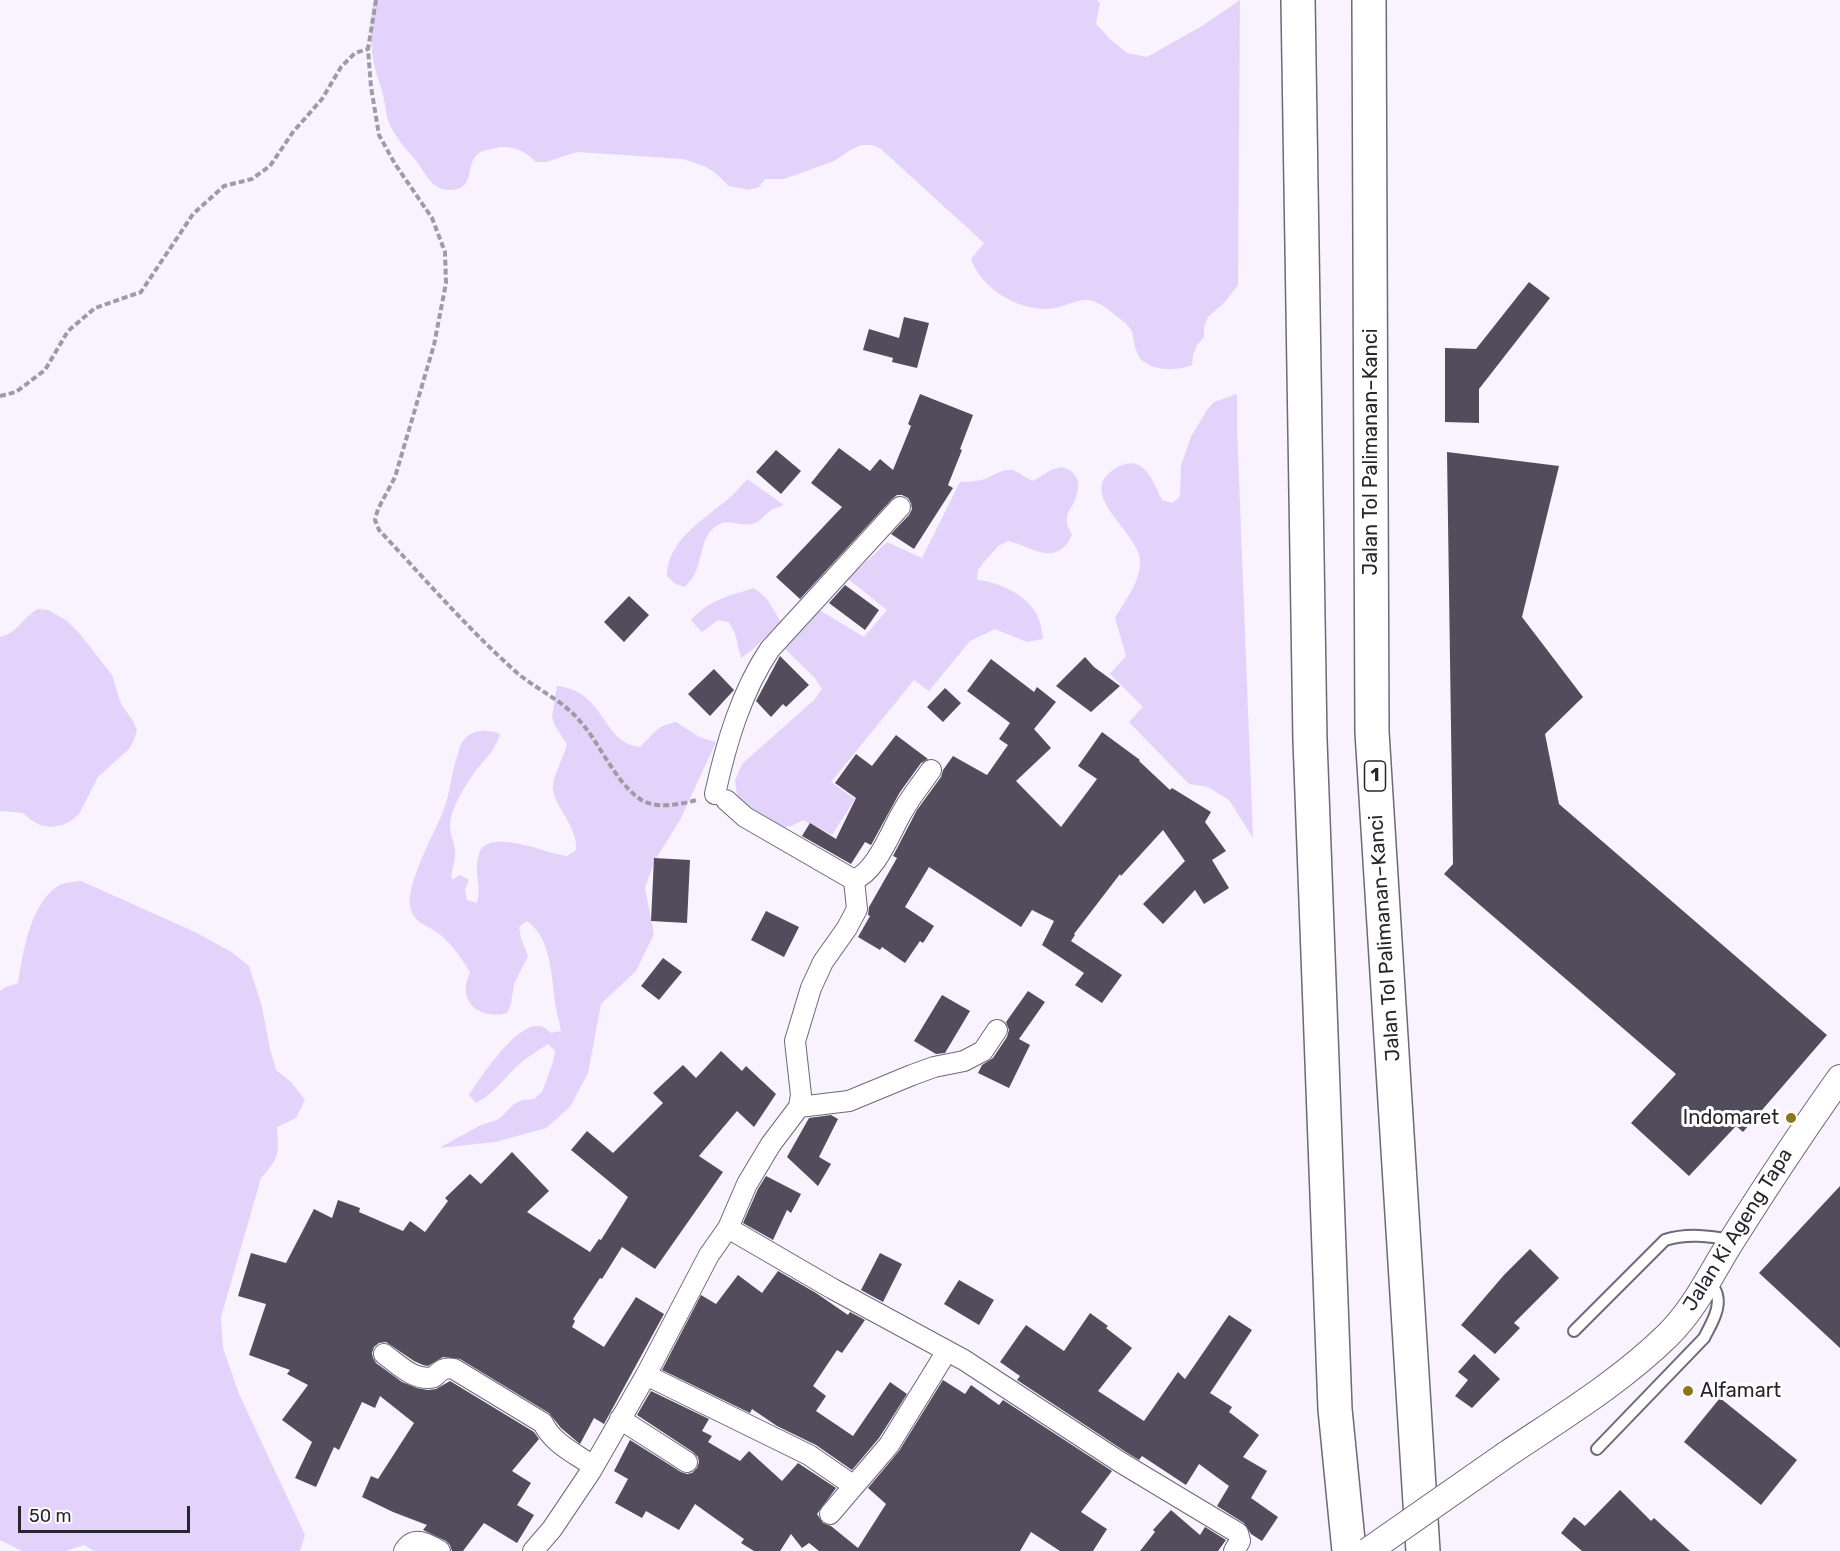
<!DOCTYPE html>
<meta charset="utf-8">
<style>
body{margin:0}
#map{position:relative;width:1840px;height:1551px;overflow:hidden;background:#f8f3ff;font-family:Rubik,sans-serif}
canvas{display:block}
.scale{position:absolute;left:18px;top:1506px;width:172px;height:27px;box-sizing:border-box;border:3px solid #28262d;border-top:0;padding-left:8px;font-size:18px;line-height:21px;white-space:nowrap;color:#28262d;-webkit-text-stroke:4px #fff;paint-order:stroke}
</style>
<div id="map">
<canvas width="1840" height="1551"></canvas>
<div class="scale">50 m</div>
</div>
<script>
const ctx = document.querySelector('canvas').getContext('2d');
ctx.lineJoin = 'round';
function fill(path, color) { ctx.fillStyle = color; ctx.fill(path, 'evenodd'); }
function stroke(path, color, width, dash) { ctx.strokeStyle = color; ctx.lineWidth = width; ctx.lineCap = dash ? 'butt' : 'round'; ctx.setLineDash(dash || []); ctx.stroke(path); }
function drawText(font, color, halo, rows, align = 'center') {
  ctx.font = font + ' Rubik,sans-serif'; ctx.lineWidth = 6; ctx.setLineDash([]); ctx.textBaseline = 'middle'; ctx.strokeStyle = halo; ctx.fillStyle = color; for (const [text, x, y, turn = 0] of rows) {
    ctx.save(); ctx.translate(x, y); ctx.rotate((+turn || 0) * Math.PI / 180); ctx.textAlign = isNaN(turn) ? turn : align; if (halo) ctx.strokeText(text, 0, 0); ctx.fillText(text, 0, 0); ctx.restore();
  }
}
const green = new Path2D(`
 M 374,0 L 1097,0 L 1100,3 L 1096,24 L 1110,39 L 1127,53 L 1147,57 L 1202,26 L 1240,0 L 1238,285 L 1224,303 L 1208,317 L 1204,327 L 1204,337 L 1197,345 L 1193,355 L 1192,365 C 1176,372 1142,372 1136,350 C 1130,331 1138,334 1120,319 C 1112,312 1099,301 1088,300 C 1077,299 1061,308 1048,309 C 1017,310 981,288 971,259 L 984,243 L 881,149 L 872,145 L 861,145 L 852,149 L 834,161 L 784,179 L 765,179 L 759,187 L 749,190 L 729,186 L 713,171 L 704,166 L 683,159 L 577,152 L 546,162 L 536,162 C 523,149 509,144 491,149 C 487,150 481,151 478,154 C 464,164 477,189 450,190 C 432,190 426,174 417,162 C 408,151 399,142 392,129 C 386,119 386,109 384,99 C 382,88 377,78 375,68 C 370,46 369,22 374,0 Z
 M 1237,394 L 1237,428 L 1253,838 L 1229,800 L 1208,787 L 1189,784 L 1129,722 L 1143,707 L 1110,674 L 1126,656 L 1115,618 C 1125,600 1141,582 1140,560 C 1139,532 1071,492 1118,467 C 1144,453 1153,482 1162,500 L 1172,503 L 1180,497 L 1181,465 L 1191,437 L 1207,410 L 1214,402 Z
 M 1061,467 C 1078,471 1082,483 1075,500 C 1073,505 1068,511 1067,517 C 1066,524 1069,529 1072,535 C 1056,569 1032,546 1008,541 L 998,546 L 985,561 L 978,570 L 977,580 C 999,582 1027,595 1037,615 C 1041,623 1042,631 1043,639 L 1027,642 L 995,629 L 970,641 L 929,691 L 914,680 L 831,782 L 855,799 L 832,835 L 803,820 L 791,826 L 776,828 L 738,803 L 735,780 L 742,764 L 814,700 L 822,689 L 814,677 L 779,643 L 816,608 L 864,637 L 887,610 L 848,579 L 887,542 L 922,558 L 960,482 C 968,481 977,482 984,479 C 994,476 1000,469 1012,470 C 1019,472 1026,478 1033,481 L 1051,470 Z
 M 747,479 L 784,505 C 780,507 774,508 771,510 C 764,515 761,522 752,524 C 740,527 728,517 716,526 C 696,540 706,570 684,587 L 674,583 L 667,576 C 667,541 703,520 727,500 C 734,494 741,486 747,479 Z
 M 754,588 L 767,599 L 781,622 L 752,650 L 741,658 L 735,634 L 729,622 L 718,620 L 702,632 L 691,620 C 709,600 729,596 754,588 Z
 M 38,609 L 48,610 L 66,620 L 80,634 L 112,675 L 121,704 L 133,721 L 137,730 L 134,740 L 129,749 L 98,777 L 79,814 L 71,821 L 62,825 L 51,827 L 40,825 L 31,820 L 23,813 L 0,811 L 0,637 C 18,633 23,617 38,609 Z
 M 557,686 C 606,691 601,743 640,747 C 655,733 654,727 676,722 L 699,737 L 716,742 L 680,820 L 655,860 L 645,888 L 654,934 L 636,971 L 601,1004 L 588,1073 L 570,1107 L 546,1128 L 495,1142 L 439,1148 L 479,1126 L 499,1119 L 514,1104 L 523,1100 L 534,1099 L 542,1092 L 553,1062 L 555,1051 L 548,1044 C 537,1051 526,1058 516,1067 C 503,1080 493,1094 476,1103 L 469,1095 C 481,1078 518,1018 543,1027 C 546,1028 548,1031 551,1033 L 561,1031 C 560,1024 557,1016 556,1008 C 551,979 553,940 527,921 L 519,927 L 521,938 L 528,956 L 514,984 L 511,1004 L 507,1013 C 490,1018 467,1011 466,991 C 465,985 468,978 470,972 C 462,959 453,946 442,936 C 432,927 415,924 411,910 C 403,884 438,830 446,803 C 451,786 452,770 458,754 C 459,750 460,744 463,741 C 472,729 488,729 500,734 C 494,753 485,758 474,773 C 464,788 449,810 450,829 C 451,837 455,844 455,852 C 456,863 450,869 452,880 L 460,875 L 469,880 L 465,890 L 467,900 L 477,903 C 482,887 474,872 478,857 C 484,824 548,855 567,856 L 576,850 C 578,824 551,805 553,785 C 554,773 564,757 567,744 L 555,726 L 552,717 Z
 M 81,881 L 197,933 L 233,953 L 249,966 L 262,1007 L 270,1049 L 276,1070 L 292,1083 L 305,1100 L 296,1118 L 277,1127 C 279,1154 279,1158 261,1178 L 221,1317 L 223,1348 L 239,1394 L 305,1535 L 300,1551 L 94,1551 L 84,1545 L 66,1551 L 22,1551 L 0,1540 L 0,991 L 6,987 L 18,983 C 23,952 30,904 58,886 C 64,882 74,882 81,881 Z`);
const building = new Path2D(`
 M 1529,282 L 1550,298 L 1479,389 L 1479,423 L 1445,422 L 1445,348 L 1476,349 Z
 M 904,317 L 929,323 L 917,368 L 892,362 L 893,358 L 863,350 L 869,329 L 899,338 Z
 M 920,394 L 973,415 L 960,449 L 962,450 L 948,485 L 953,488 L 914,549 L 891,534 L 909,515 L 912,509 L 911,503 L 908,498 L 902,495 L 897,495 L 892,499 L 800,599 L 776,577 L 842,507 L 811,483 L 839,448 L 870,471 L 880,459 L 893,470 L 911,426 L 908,424 Z
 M 776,450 L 801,471 L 781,494 L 756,472 Z
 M 1447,452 L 1559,466 L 1522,617 L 1583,697 L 1545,734 L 1559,804 L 1827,1035 L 1743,1132 L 1736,1126 L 1689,1176 L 1631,1123 L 1676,1074 L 1444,874 L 1453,864 Z
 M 845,585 L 879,610 L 865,630 L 829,603 Z
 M 629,596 L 649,615 L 624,642 L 604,622 Z
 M 780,656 L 809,685 L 786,707 L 783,704 L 771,717 L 756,701 Z
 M 1085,657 L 1094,667 L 1120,686 L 1091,712 L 1056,686 Z
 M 991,659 L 1034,692 L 1037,687 L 1056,702 L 1034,729 L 1051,748 L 1016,781 L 1061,827 L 1097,779 L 1078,766 L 1102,732 L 1140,760 L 1139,761 L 1170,790 L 1172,788 L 1211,812 L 1205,822 L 1226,851 L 1212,860 L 1229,888 L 1204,904 L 1195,890 L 1163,924 L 1143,904 L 1185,861 L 1163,830 L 1121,876 L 1120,874 L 1074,934 L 1075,935 L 1071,941 L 1122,975 L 1102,1003 L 1075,985 L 1084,973 L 1042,945 L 1054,921 L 1032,910 L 1021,927 L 929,867 L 905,907 L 934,926 L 923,943 L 920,941 L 905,963 L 882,947 L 880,950 L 858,937 L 870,916 L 868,915 L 869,907 L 897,858 L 893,856 L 917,810 L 941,777 L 943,770 L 953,756 L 987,775 L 1008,745 L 999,739 L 1010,723 L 967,691 Z
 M 714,669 L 734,690 L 710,716 L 688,694 Z
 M 945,688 L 961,703 L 943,722 L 927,707 Z
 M 896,735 L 928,759 L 921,763 L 900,792 L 871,845 L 865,842 L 851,864 L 802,836 L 810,823 L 836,839 L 856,798 L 835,783 L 856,754 L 872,766 Z
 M 654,858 L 690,860 L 687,923 L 651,921 Z
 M 766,911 L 799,927 L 784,957 L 751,940 Z
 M 663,958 L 682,972 L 659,1000 L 641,986 Z
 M 1028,991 L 1045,1002 L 1019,1039 L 1030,1045 L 1009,1088 L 978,1073 L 982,1065 L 993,1058 L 1007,1037 L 1009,1030 L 1006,1022 Z
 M 942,995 L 970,1011 L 945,1053 L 936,1054 L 914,1041 Z
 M 721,1051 L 742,1071 L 746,1066 L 776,1094 L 754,1127 L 737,1111 L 699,1156 L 723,1172 L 655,1269 L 622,1247 L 602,1279 L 600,1278 L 573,1319 L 575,1321 L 572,1327 L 604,1347 L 636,1297 L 664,1314 L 604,1424 L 594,1418 L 580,1444 L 561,1428 L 549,1413 L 460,1359 L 443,1357 L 428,1366 L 423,1365 L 414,1361 L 386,1342 L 379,1343 L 374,1347 L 372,1353 L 373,1358 L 376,1363 L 402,1382 L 417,1388 L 428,1390 L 436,1389 L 450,1381 L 534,1432 L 539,1439 L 512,1471 L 531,1483 L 517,1505 L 534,1515 L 517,1543 L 484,1523 L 463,1551 L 452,1551 L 450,1545 L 446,1541 L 423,1530 L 427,1525 L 393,1512 L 362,1497 L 371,1476 L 378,1479 L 414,1423 L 380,1396 L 375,1408 L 362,1402 L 339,1450 L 334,1447 L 316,1487 L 295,1478 L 312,1442 L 282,1420 L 308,1385 L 287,1374 L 290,1370 L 249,1355 L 266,1304 L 238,1296 L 251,1253 L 286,1263 L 314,1209 L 332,1218 L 338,1200 L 360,1208 L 359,1212 L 403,1231 L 410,1221 L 425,1232 L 448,1201 L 445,1198 L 470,1174 L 481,1184 L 512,1152 L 549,1191 L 527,1212 L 590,1252 L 599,1239 L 601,1240 L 628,1197 L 571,1150 L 587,1131 L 613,1153 L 663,1103 L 653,1093 L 683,1065 L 696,1078 Z
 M 831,1115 L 838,1119 L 819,1157 L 831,1164 L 818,1186 L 787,1157 L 809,1118 Z
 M 766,1176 L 801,1194 L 791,1213 L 787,1210 L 773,1240 L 743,1223 L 758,1189 Z
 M 1840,1186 L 1840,1348 L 1759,1273 Z
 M 1530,1249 L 1559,1278 L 1514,1323 L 1520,1328 L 1495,1354 L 1461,1325 L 1504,1275 Z
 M 880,1253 L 902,1264 L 883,1302 L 861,1290 Z
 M 778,1271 L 816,1293 L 848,1315 L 850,1312 L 865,1320 L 842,1353 L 837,1350 L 813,1386 L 826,1396 L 816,1411 L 853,1436 L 890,1382 L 907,1394 L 879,1438 L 852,1470 L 816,1445 L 777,1426 L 752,1409 L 750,1413 L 662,1370 L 701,1295 L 716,1304 L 738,1275 L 762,1293 Z
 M 959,1280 L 994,1300 L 979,1325 L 944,1304 Z
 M 1090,1313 L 1108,1326 L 1106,1328 L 1132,1348 L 1098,1391 L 1144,1421 L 1178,1372 L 1185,1379 L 1229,1315 L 1252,1330 L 1210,1393 L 1232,1407 L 1229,1412 L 1259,1435 L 1243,1457 L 1267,1471 L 1251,1498 L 1278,1517 L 1262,1541 L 1251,1534 L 1244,1523 L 1217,1506 L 1229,1486 L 1199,1464 L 1186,1485 L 1142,1456 L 1139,1460 L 1126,1452 L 1017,1380 L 1020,1376 L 1000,1362 L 1026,1325 L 1064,1351 Z
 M 1474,1354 L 1500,1379 L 1472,1408 L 1455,1396 L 1468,1380 L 1458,1372 Z
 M 943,1380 L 965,1394 L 971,1385 L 999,1405 L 1003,1400 L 1112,1471 L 1081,1512 L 1107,1529 L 1093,1551 L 1060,1551 L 1031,1532 L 1020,1551 L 819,1551 L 809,1543 L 802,1548 L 791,1534 L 780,1551 L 754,1551 L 741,1543 L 744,1539 L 695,1504 L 679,1530 L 646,1511 L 642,1518 L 615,1503 L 628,1479 L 614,1471 L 630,1440 L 681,1472 L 687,1474 L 692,1473 L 697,1468 L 699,1462 L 698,1457 L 693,1452 L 637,1415 L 651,1391 L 709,1419 L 702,1431 L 712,1436 L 708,1442 L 740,1461 L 749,1451 L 782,1481 L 798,1463 L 836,1488 L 817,1514 L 823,1523 L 831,1526 L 858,1548 L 886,1504 L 868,1488 L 899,1451 Z
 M 1720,1398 L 1797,1460 L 1761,1505 L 1684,1442 Z
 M 1620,1490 L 1651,1521 L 1654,1518 L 1690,1551 L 1582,1551 L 1561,1533 L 1574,1517 L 1585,1526 Z
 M 1171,1510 L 1200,1535 L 1205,1527 L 1226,1540 L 1218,1551 L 1140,1551 L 1155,1532 L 1153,1530 Z`);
const path = new Path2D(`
 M 376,0 L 368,49 L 371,87 L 379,135 L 395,164 L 432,218 L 445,252 L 446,283 L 434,345 L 395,477 L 378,509 L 375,520 L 379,530 C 424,578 466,627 515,671 C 535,689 561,699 579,720 C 600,743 615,782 640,799 C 656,810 681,804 697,800
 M 0,396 L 16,392 L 45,370 L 68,331 L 95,308 L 141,292 L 193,214 L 224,186 L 252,179 L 270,166 L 293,132 L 322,99 L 341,67 L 355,53 L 368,49`);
const service = new Path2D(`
 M 1574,1331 L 1665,1240 C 1687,1233 1710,1236 1731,1240
 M 1597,1449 L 1704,1338 C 1710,1326 1721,1309 1717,1295 C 1716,1290 1712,1285 1710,1281`);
const minor = new Path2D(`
 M 715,794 C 726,744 741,692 770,649 L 900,507
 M 726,800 L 745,817 L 854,880 L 857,909 L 847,928 L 823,962 L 811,988 L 795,1041 L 801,1095 L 799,1107 L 771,1144 L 747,1184 L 728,1228
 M 854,880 C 877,871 891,830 904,809 C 912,795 922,783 931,770
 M 799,1107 L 849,1101 L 912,1075 L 934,1067 L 964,1061 L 983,1051 L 997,1030
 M 384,1354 C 399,1365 415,1382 434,1377 C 441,1370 444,1367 454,1369 L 543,1423 C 552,1443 576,1454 593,1466
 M 646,1375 L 809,1455 L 854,1486
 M 620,1419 L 687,1462
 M 830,1514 L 889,1445 L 947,1351
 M 404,1551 C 414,1535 427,1543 440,1551
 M 533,1551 L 552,1529 L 591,1471 L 646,1375 L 709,1255 L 728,1228 L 833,1289 L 964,1360 L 1120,1462 L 1238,1533 L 1240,1541 L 1234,1551`);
const tertiary = new Path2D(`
 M 1507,1454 C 1562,1417 1620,1382 1668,1335 C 1697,1306 1712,1271 1734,1237 C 1768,1183 1803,1130 1840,1078`);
const motorway = new Path2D(`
 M 1298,0 L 1310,740 L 1335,1409 L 1349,1551
 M 1369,0 L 1372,732 L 1423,1551`);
const tertiaryBridge = new Path2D(`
 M 1368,1551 L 1507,1454`);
const markers = [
 [1791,1118,6,"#8e761b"],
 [1688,1391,6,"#8e761b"]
];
const shields = [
 [1375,776,21]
];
const shieldNames = [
 ["1",1375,776]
];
const streetNames = [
 ["Jalan Tol Palimanan–Kanci",1371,452,-90],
 ["Jalan Tol Palimanan–Kanci",1385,938,-94],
 ["Jalan Ki Ageng Tapa",1738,1230,-58]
];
const poiNames = [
 ["Indomaret",1779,1118],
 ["Alfamart",1700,1391,"left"]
];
fill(green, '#e3d3fa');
fill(building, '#534c5c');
stroke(service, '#6e6878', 14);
stroke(minor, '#6e6878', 22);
stroke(tertiary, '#6e6878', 28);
stroke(motorway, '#6e6878', 36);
stroke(path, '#9f9ba5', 4, [6, 3]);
stroke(service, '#fff', 10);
stroke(minor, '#fff', 20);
stroke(tertiary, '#fff', 26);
stroke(motorway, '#fff', 33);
stroke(tertiaryBridge, '#6e6878', 28, []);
stroke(tertiaryBridge, '#fff', 26);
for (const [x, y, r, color] of markers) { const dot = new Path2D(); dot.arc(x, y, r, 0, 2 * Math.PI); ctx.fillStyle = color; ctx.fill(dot); stroke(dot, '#fff', 2); }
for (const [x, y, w] of shields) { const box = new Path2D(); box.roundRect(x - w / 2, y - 15, w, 30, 4.5); ctx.fillStyle = '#fff'; ctx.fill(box); stroke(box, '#28262d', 1.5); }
drawText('bold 18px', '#28262d', null, shieldNames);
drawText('20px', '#28262d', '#fff', streetNames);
drawText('20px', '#28262d', '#fff', poiNames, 'right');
</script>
